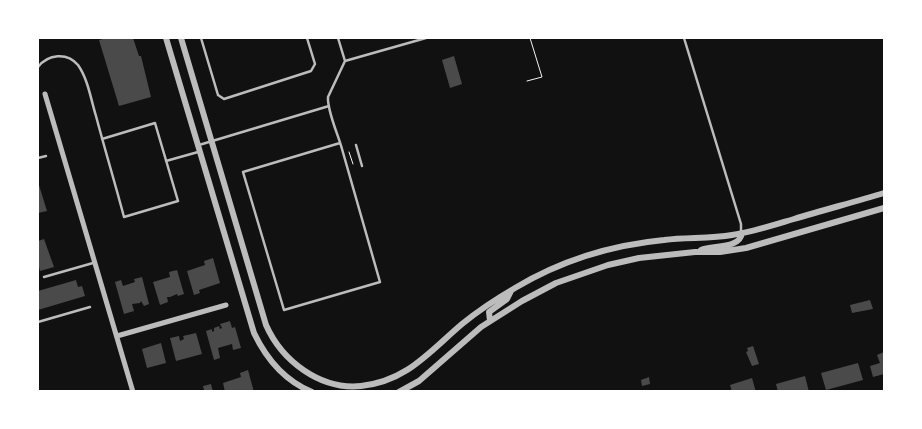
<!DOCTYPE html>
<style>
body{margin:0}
#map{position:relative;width:922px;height:429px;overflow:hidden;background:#111;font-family:"Titillium Web",sans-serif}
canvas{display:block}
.frame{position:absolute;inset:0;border:39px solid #fff;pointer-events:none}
</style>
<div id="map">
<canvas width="922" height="429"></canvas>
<div class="frame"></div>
</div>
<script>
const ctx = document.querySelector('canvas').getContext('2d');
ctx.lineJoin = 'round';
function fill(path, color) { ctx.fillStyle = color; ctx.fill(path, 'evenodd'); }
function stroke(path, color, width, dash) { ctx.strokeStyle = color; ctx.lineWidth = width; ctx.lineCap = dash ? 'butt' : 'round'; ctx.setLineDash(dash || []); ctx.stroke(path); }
const building = new Path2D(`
 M 107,38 L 133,38 L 139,56 L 141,56 L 151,97 L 119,106 L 99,40 Z
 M 454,56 L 462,84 L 450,88 L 442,60 Z
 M 38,182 L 47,211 L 38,213 Z
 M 44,239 L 54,267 L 40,271 L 38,263 L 38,241 Z
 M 213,258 L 220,283 L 199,290 L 200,293 L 194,295 L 187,271 L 205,265 L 204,261 Z
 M 177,270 L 184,294 L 178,296 L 177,294 L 170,297 L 167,297 L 168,302 L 160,305 L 153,282 L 170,277 L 169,272 Z
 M 142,277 L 149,304 L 144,306 L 141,301 L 140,303 L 132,304 L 134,311 L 124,314 L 115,282 L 121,280 L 123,286 L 135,282 L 134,279 Z
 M 76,280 L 78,287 L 82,286 L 85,296 L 38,310 L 38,291 Z
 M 870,300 L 873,309 L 852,313 L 850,305 Z
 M 230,321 L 232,328 L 235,327 L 241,348 L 233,350 L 232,344 L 218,348 L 220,358 L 214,360 L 206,331 L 212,329 L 212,332 L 214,331 L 214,328 L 219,326 L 220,329 L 222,328 L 220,324 Z
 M 196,333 L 202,354 L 176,361 L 170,338 L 179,336 L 180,341 L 184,339 L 183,336 Z
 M 161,343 L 166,363 L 147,368 L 142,349 Z
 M 753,346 L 759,364 L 752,366 L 746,352 L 748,351 L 747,348 Z
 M 884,352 L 884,374 L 873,377 L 870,366 L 880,363 L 877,355 Z
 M 858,363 L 863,380 L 826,390 L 821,373 Z
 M 248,370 L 254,392 L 225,392 L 223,383 L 241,377 L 240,373 Z
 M 805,376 L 809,392 L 778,392 L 776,384 Z
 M 649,377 L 650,384 L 642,386 L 641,380 Z
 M 752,378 L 756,392 L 732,392 L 730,385 Z
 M 211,384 L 213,392 L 201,392 L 204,390 L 203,386 Z`);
const path = new Path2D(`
 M 527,81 L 542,77 L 530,38
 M 349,152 L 353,164`);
const service = new Path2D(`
 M 201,38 L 218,95 L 224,99 L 311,71 L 315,64 L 307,38
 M 338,38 L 345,61 L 328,97 C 327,111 338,134 342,149 L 380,282 L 284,310 L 243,172 L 340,143
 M 684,38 L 741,224 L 741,232
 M 345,61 L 426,38
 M 38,67 C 48,54 67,52 78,65 C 88,79 91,100 96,116 C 105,150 115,183 124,217 L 178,201 L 155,123 L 102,139
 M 199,145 L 329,106
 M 356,145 L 362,166
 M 38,158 L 46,156
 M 166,161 L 198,152
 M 44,277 L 93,263
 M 38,322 L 90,307`);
const minor = new Path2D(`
 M 45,94 L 133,392
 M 117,336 L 226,305`);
const tertiary = new Path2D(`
 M 166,38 L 254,333 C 266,358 285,381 312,392
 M 181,38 L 266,325 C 282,361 320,390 361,386 C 407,381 429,352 462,324 C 478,311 496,299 515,288 C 560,261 612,245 664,240 C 687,237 710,239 732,235 C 753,232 774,225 794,219 C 824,210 854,202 884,193
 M 701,250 C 713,245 740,249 742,233
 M 490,321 L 489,312 L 507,299 L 511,291
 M 399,392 L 419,381 L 481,327 L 522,301 L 556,283 L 608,265 L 639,258 L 695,252 L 720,252 L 746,248 L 884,208`);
fill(building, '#4a4a4a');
stroke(path, '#f5f5f5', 1);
stroke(service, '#bcbcbc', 2.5);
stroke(minor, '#bcbcbc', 5);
stroke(tertiary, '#bcbcbc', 6);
</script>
